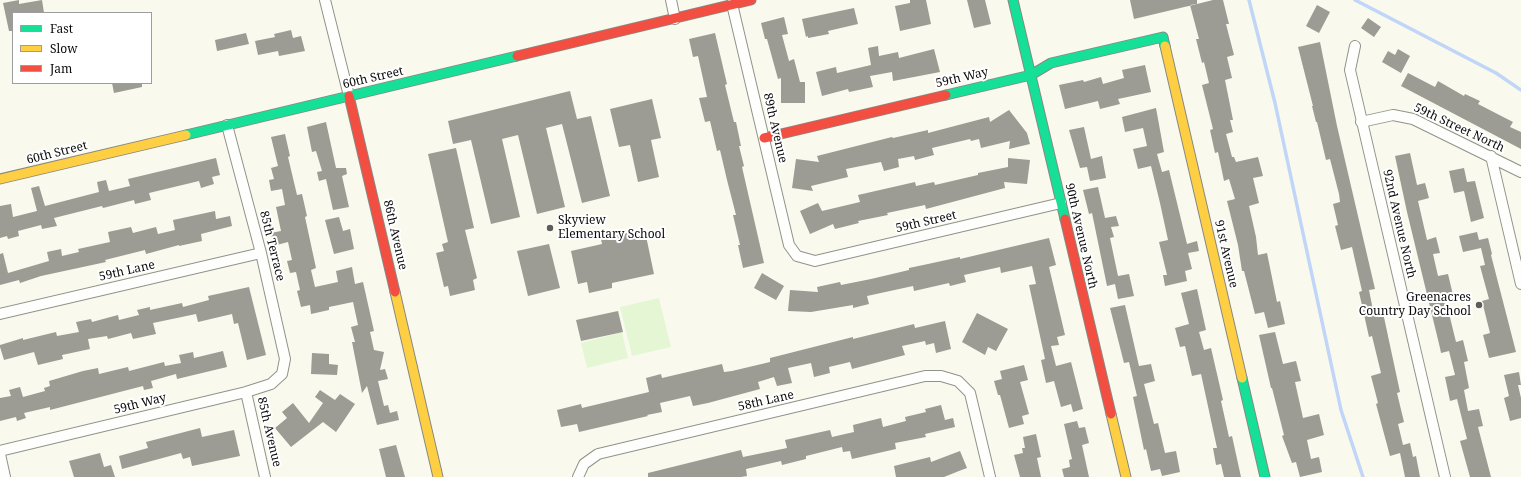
<!DOCTYPE html>
<style>
body{margin:0}
#map{position:relative;width:1521px;height:477px;overflow:hidden;background:#f9faed;font-family:"Noto Serif",serif}
canvas{display:block}
.legend{position:absolute;left:12px;top:12px;width:140px;height:72px;box-sizing:border-box;background:#fff;border:1px solid #9d9d9d;margin:0;padding:5px 7px;list-style:none;font-size:12px;color:#0a0a0a}
.legend li{display:flex;align-items:center;gap:8px;height:20px}
.legend b{width:20px;border:1px solid #9d9d9d}
</style>
<div id="map">
<canvas width="1521" height="477"></canvas>
<ul class="legend">
<li><b style="height:5px;background:#16e098"></b>Fast</li>
<li><b style="height:5px;background:#ffcf43"></b>Slow</li>
<li><b style="height:5px;background:#f24e42"></b>Jam</li>
</ul>
</div>
<script>
const ctx = document.querySelector('canvas').getContext('2d');
ctx.lineJoin = 'round';
function fill(path, color) { ctx.fillStyle = color; ctx.fill(path, 'evenodd'); }
function stroke(path, color, width, dash) { ctx.strokeStyle = color; ctx.lineWidth = width; ctx.lineCap = dash ? 'butt' : 'round'; ctx.setLineDash(dash || []); ctx.stroke(path); }
function drawText(font, color, halo, rows, align = 'center') {
  ctx.font = font + ' "Noto Serif",serif'; ctx.lineWidth = 4; ctx.setLineDash([]); ctx.textBaseline = 'middle'; ctx.strokeStyle = halo; ctx.fillStyle = color; for (const [text, x, y, turn = 0] of rows) {
    ctx.save(); ctx.translate(x, y); ctx.rotate((+turn || 0) * Math.PI / 180); ctx.textAlign = isNaN(turn) ? turn : align; if (halo) ctx.strokeText(text, 0, 0); ctx.fillText(text, 0, 0); ctx.restore();
  }
}
const pitch = new Path2D(`
 M 659,298 L 671,347 L 632,356 L 620,307 Z
 M 622,332 L 628,358 L 587,368 L 581,343 Z`);
const stream = new Path2D(`
 M 1249,0 L 1275,103 L 1341,410 L 1363,477
 M 1355,0 L 1496,73 L 1521,90`);
const building = new Path2D(`
 M 19,0 L 19,4 L 42,0 L 44,13 L 13,13 L 13,31 L 9,31 L 3,3 Z
 M 910,0 L 926,0 L 931,24 L 900,31 L 895,6 L 910,3 Z
 M 967,0 L 985,0 L 991,24 L 974,28 Z
 M 1130,0 L 1197,0 L 1197,4 L 1213,0 L 1223,0 L 1229,24 L 1226,24 L 1234,55 L 1227,57 L 1232,78 L 1225,80 L 1233,120 L 1230,120 L 1233,132 L 1226,134 L 1232,157 L 1234,157 L 1236,162 L 1258,157 L 1263,176 L 1253,178 L 1259,203 L 1249,206 L 1256,237 L 1258,255 L 1267,253 L 1277,302 L 1280,301 L 1285,324 L 1268,328 L 1264,312 L 1255,314 L 1244,271 L 1242,271 L 1238,245 L 1227,201 L 1235,199 L 1229,179 L 1224,181 L 1218,152 L 1215,153 L 1210,130 L 1213,129 L 1202,85 L 1209,83 L 1204,62 L 1202,63 L 1196,39 L 1199,39 L 1190,5 L 1197,4 L 1134,19 Z
 M 1317,5 L 1330,12 L 1319,33 L 1306,26 Z
 M 854,8 L 858,24 L 828,31 L 829,34 L 808,38 L 808,36 L 806,37 L 802,19 Z
 M 784,17 L 788,34 L 782,35 L 789,61 L 794,59 L 800,82 L 805,82 L 805,103 L 781,103 L 781,78 L 778,79 L 767,39 L 765,39 L 761,23 Z
 M 1368,18 L 1381,27 L 1374,37 L 1361,28 Z
 M 291,30 L 293,38 L 301,36 L 305,51 L 279,56 L 278,51 L 258,55 L 255,41 L 275,37 L 274,34 Z
 M 246,33 L 249,44 L 217,51 L 215,40 Z
 M 715,33 L 727,84 L 725,85 L 734,122 L 736,122 L 741,146 L 739,146 L 744,166 L 742,167 L 764,263 L 743,268 L 738,245 L 740,245 L 733,215 L 736,215 L 727,180 L 720,150 L 717,151 L 710,121 L 705,122 L 699,98 L 707,97 L 698,56 L 693,57 L 689,39 Z
 M 1320,42 L 1337,126 L 1375,289 L 1369,290 L 1373,310 L 1382,308 L 1400,392 L 1397,393 L 1404,422 L 1398,424 L 1403,445 L 1410,443 L 1413,457 L 1416,456 L 1420,477 L 1405,477 L 1400,453 L 1390,456 L 1376,404 L 1378,403 L 1371,376 L 1381,373 L 1372,336 L 1369,337 L 1359,292 L 1362,291 L 1352,247 L 1341,250 L 1335,226 L 1338,225 L 1333,204 L 1340,202 L 1339,194 L 1330,159 L 1326,160 L 1317,122 L 1316,122 L 1312,106 L 1313,106 L 1298,47 Z
 M 878,46 L 879,56 L 898,52 L 899,58 L 934,49 L 940,72 L 893,81 L 892,72 L 870,76 L 873,87 L 849,92 L 848,89 L 822,96 L 816,72 L 836,67 L 837,73 L 871,65 L 868,48 Z
 M 1398,49 L 1410,56 L 1401,73 L 1382,62 L 1388,51 L 1395,55 Z
 M 1145,65 L 1151,92 L 1118,99 L 1120,104 L 1100,109 L 1098,101 L 1065,109 L 1059,85 L 1083,80 L 1084,82 L 1101,77 L 1103,84 L 1124,78 L 1122,70 Z
 M 1408,73 L 1435,87 L 1438,81 L 1464,96 L 1465,94 L 1480,101 L 1478,104 L 1513,122 L 1510,127 L 1521,132 L 1521,149 L 1401,86 Z
 M 112,83 L 142,83 L 142,87 L 114,93 Z
 M 570,91 L 577,119 L 591,116 L 610,196 L 582,203 L 562,124 L 546,128 L 565,207 L 537,214 L 518,135 L 502,139 L 520,217 L 491,224 L 471,140 L 453,144 L 448,121 Z
 M 652,99 L 661,138 L 651,140 L 659,177 L 638,182 L 630,145 L 619,147 L 610,109 Z
 M 1156,108 L 1164,152 L 1157,154 L 1162,172 L 1169,170 L 1187,244 L 1197,241 L 1199,251 L 1188,253 L 1192,269 L 1185,271 L 1187,281 L 1165,286 L 1163,275 L 1167,275 L 1159,242 L 1168,240 L 1160,203 L 1151,166 L 1138,169 L 1133,149 L 1147,146 L 1143,128 L 1125,132 L 1122,117 Z
 M 1009,110 L 1027,133 L 1030,144 L 1009,149 L 1010,141 L 981,148 L 979,139 L 971,141 L 970,139 L 932,148 L 934,155 L 915,160 L 914,156 L 898,159 L 899,167 L 884,171 L 881,162 L 846,169 L 848,177 L 811,186 L 813,191 L 792,188 L 796,159 L 819,162 L 817,156 L 892,137 L 893,138 L 928,130 L 928,133 L 989,117 L 990,122 Z
 M 326,122 L 336,168 L 346,168 L 347,174 L 342,176 L 349,207 L 333,210 L 326,179 L 319,181 L 317,172 L 322,171 L 316,151 L 312,152 L 307,127 Z
 M 1084,127 L 1091,159 L 1102,156 L 1106,178 L 1090,181 L 1087,167 L 1080,168 L 1069,130 Z
 M 285,134 L 290,156 L 288,157 L 297,195 L 302,194 L 307,216 L 305,217 L 316,268 L 311,270 L 315,287 L 338,282 L 336,271 L 352,267 L 355,284 L 363,282 L 374,331 L 370,332 L 374,350 L 384,352 L 380,370 L 385,369 L 388,379 L 378,381 L 384,406 L 388,405 L 390,413 L 397,411 L 399,420 L 377,425 L 367,386 L 362,393 L 352,342 L 355,342 L 351,327 L 358,325 L 353,302 L 329,307 L 329,310 L 311,314 L 310,305 L 301,307 L 297,291 L 300,290 L 296,272 L 290,273 L 287,261 L 292,260 L 288,242 L 273,246 L 271,233 L 281,231 L 276,207 L 285,205 L 282,189 L 271,191 L 269,180 L 274,179 L 271,168 L 278,166 L 271,137 Z
 M 456,148 L 474,228 L 465,230 L 477,278 L 473,280 L 475,290 L 450,296 L 448,286 L 444,287 L 436,253 L 444,251 L 442,244 L 448,242 L 428,154 Z
 M 1410,153 L 1417,185 L 1425,183 L 1429,198 L 1418,201 L 1427,240 L 1436,237 L 1440,253 L 1433,254 L 1438,276 L 1448,274 L 1453,295 L 1445,297 L 1456,342 L 1463,340 L 1468,361 L 1464,362 L 1469,388 L 1464,390 L 1468,411 L 1479,409 L 1483,426 L 1478,427 L 1491,477 L 1470,477 L 1460,441 L 1467,439 L 1457,399 L 1450,401 L 1445,377 L 1455,375 L 1449,351 L 1441,353 L 1440,348 L 1407,212 L 1395,156 Z
 M 216,158 L 220,175 L 212,177 L 214,184 L 201,188 L 199,181 L 149,193 L 151,200 L 135,204 L 134,200 L 103,208 L 102,206 L 54,218 L 57,226 L 42,229 L 41,225 L 18,231 L 19,236 L 8,239 L 7,236 L 0,238 L 0,206 L 11,204 L 13,217 L 37,211 L 31,188 L 39,186 L 45,206 L 99,192 L 97,182 L 106,180 L 109,191 L 130,186 L 128,179 Z
 M 1008,158 L 1030,160 L 1027,184 L 1004,182 L 1005,188 L 926,209 L 925,205 L 887,213 L 888,215 L 858,221 L 859,223 L 835,229 L 833,224 L 810,234 L 800,211 L 818,203 L 822,211 L 860,202 L 858,195 L 915,182 L 916,186 L 934,182 L 935,185 L 978,175 L 978,173 L 1008,167 Z
 M 1464,168 L 1467,182 L 1475,181 L 1484,218 L 1471,222 L 1464,191 L 1454,193 L 1449,171 Z
 M 1098,187 L 1105,218 L 1116,216 L 1119,226 L 1111,227 L 1114,237 L 1110,238 L 1118,276 L 1129,274 L 1134,296 L 1118,299 L 1115,284 L 1107,286 L 1092,213 L 1089,214 L 1083,190 Z
 M 215,211 L 216,219 L 230,216 L 232,226 L 201,234 L 202,241 L 179,246 L 179,245 L 146,254 L 145,250 L 105,260 L 106,262 L 41,276 L 20,283 L 19,280 L 0,285 L 0,254 L 3,253 L 8,273 L 49,261 L 47,252 L 61,249 L 62,256 L 79,252 L 78,249 L 110,242 L 108,232 L 131,227 L 133,233 L 156,227 L 158,234 L 175,230 L 173,220 Z
 M 339,217 L 343,231 L 350,229 L 354,249 L 334,254 L 325,220 Z
 M 636,231 L 637,238 L 646,236 L 654,274 L 612,283 L 612,288 L 589,293 L 587,282 L 578,284 L 571,251 L 602,244 L 601,239 Z
 M 1477,232 L 1479,240 L 1488,238 L 1492,254 L 1491,255 L 1516,352 L 1489,358 L 1483,335 L 1490,333 L 1482,301 L 1489,299 L 1480,266 L 1485,265 L 1481,248 L 1463,252 L 1459,236 Z
 M 1049,238 L 1056,265 L 1049,267 L 1065,335 L 1057,337 L 1059,345 L 1051,346 L 1056,366 L 1071,362 L 1083,409 L 1073,412 L 1071,404 L 1061,407 L 1054,381 L 1046,383 L 1041,360 L 1045,359 L 1029,285 L 1036,284 L 1032,266 L 1001,273 L 1000,267 L 964,275 L 966,282 L 950,286 L 949,283 L 914,291 L 913,286 L 867,296 L 869,304 L 853,308 L 853,305 L 811,312 L 788,311 L 790,290 L 818,292 L 817,287 L 840,282 L 841,285 L 871,279 L 909,270 L 909,268 L 928,264 L 960,257 L 960,259 Z
 M 549,244 L 560,288 L 528,296 L 517,251 Z
 M 762,273 L 784,286 L 776,300 L 754,288 Z
 M 249,287 L 266,355 L 247,360 L 238,323 L 234,324 L 232,314 L 198,322 L 196,314 L 153,323 L 156,334 L 133,339 L 131,333 L 108,339 L 107,336 L 88,339 L 90,349 L 62,355 L 63,359 L 38,365 L 34,352 L 4,360 L 0,347 L 0,345 L 23,338 L 23,340 L 56,332 L 57,336 L 79,332 L 76,322 L 91,319 L 92,322 L 118,315 L 119,320 L 139,315 L 137,310 L 150,307 L 150,310 L 182,303 L 183,307 L 209,300 L 208,296 Z
 M 1197,289 L 1206,330 L 1199,332 L 1204,350 L 1211,348 L 1223,400 L 1221,401 L 1229,437 L 1232,436 L 1241,477 L 1224,477 L 1221,464 L 1216,465 L 1213,448 L 1217,448 L 1201,374 L 1192,376 L 1185,346 L 1180,347 L 1175,328 L 1189,324 L 1181,293 Z
 M 1125,305 L 1139,366 L 1151,364 L 1155,381 L 1144,384 L 1154,424 L 1158,423 L 1165,453 L 1176,451 L 1180,472 L 1162,476 L 1160,469 L 1151,471 L 1146,449 L 1144,450 L 1133,397 L 1137,396 L 1129,362 L 1124,363 L 1110,308 Z
 M 618,311 L 623,332 L 581,341 L 576,320 Z
 M 977,313 L 1008,329 L 996,351 L 988,347 L 985,355 L 962,342 Z
 M 945,321 L 951,349 L 936,353 L 934,343 L 926,345 L 925,341 L 902,346 L 905,355 L 852,369 L 850,362 L 829,367 L 830,373 L 814,377 L 811,363 L 788,368 L 792,383 L 777,386 L 774,377 L 758,382 L 760,389 L 708,403 L 693,406 L 690,396 L 660,403 L 662,412 L 647,415 L 648,416 L 579,432 L 577,424 L 561,427 L 557,410 L 581,404 L 582,408 L 649,392 L 646,378 L 661,374 L 662,378 L 722,364 L 724,372 L 732,371 L 770,362 L 770,358 L 853,337 L 853,339 L 914,324 L 915,328 Z
 M 1275,332 L 1283,364 L 1296,361 L 1301,381 L 1295,382 L 1303,418 L 1319,414 L 1324,435 L 1307,440 L 1311,459 L 1319,457 L 1322,472 L 1300,477 L 1296,462 L 1292,463 L 1282,436 L 1284,435 L 1272,388 L 1271,388 L 1259,335 Z
 M 223,351 L 227,367 L 177,379 L 176,374 L 151,381 L 153,388 L 144,390 L 143,386 L 50,410 L 50,407 L 24,413 L 26,418 L 17,421 L 16,417 L 0,421 L 0,398 L 11,396 L 9,390 L 20,387 L 23,397 L 45,391 L 44,388 L 50,386 L 49,381 L 83,371 L 98,368 L 99,374 L 128,367 L 129,371 L 164,362 L 165,366 L 181,363 L 179,355 L 193,352 L 194,358 Z
 M 312,353 L 329,354 L 329,364 L 338,365 L 337,375 L 311,374 Z
 M 1024,365 L 1028,380 L 1020,382 L 1029,414 L 1022,416 L 1024,424 L 1009,428 L 1000,395 L 998,395 L 994,381 L 1002,379 L 1000,371 Z
 M 1519,372 L 1521,385 L 1518,385 L 1521,398 L 1521,418 L 1510,421 L 1504,398 L 1509,396 L 1504,375 Z
 M 320,390 L 335,400 L 340,394 L 355,404 L 336,432 L 323,422 L 291,447 L 275,428 L 287,418 L 282,412 L 293,403 L 309,423 L 323,403 L 315,397 Z
 M 941,405 L 945,420 L 953,418 L 955,427 L 925,434 L 926,437 L 895,443 L 896,449 L 852,459 L 850,451 L 843,452 L 842,447 L 806,456 L 806,459 L 782,465 L 781,461 L 746,469 L 747,476 L 741,477 L 648,477 L 648,473 L 741,450 L 743,457 L 787,448 L 785,440 L 830,430 L 832,437 L 854,432 L 853,425 L 881,418 L 883,427 L 906,421 L 905,417 L 926,412 L 925,409 Z
 M 1077,421 L 1079,428 L 1085,427 L 1089,443 L 1082,445 L 1089,477 L 1064,477 L 1062,469 L 1070,467 L 1069,460 L 1072,459 L 1064,424 Z
 M 200,428 L 202,437 L 234,430 L 240,456 L 192,466 L 190,457 L 183,459 L 181,453 L 122,469 L 119,456 L 148,448 L 146,442 Z
 M 1036,434 L 1041,457 L 1037,458 L 1041,477 L 1020,477 L 1014,455 L 1023,453 L 1022,448 L 1025,448 L 1023,437 Z
 M 396,445 L 405,477 L 386,477 L 379,449 Z
 M 960,451 L 967,468 L 959,471 L 944,477 L 896,477 L 894,466 L 930,457 L 931,462 Z
 M 100,453 L 104,467 L 111,465 L 115,477 L 74,477 L 69,461 Z`);
const street = new Path2D(`
 M 325,0 L 349,96
 M 671,0 L 675,19
 M 732,4 L 789,245 L 797,256 L 815,261 L 1061,203
 M 1355,46 L 1350,70 L 1445,477
 M 1361,122 L 1393,115 L 1413,119 L 1521,172
 M 1491,156 L 1521,284
 M 0,314 L 261,253
 M 246,392 L 265,477
 M 0,451 L 246,392 L 271,384 L 282,374 L 285,359 L 261,253 L 227,125
 M 0,454 L 5,477
 M 578,477 L 584,464 L 598,454 L 925,376 L 941,376 L 958,381 L 970,393 L 990,477`);
const fast = new Path2D(`
 M 1013,0 L 1065,219
 M 946,95 L 1031,75 L 1051,63 L 1163,37 L 1165,46
 M 186,135 L 517,56
 M 1242,378 L 1265,477`);
const slow = new Path2D(`
 M 1165,46 L 1242,378
 M 0,179 L 186,135
 M 395,292 L 438,477
 M 1111,414 L 1126,477`);
const jam = new Path2D(`
 M 517,56 L 751,0
 M 349,96 L 395,292
 M 764,138 L 946,95
 M 1065,219 L 1111,414`);
const markers = [
 [550,228,4,"#5e5e59"],
 [1479,305,4,"#5e5e59"]
];
const streetNames = [
 ["60th Street",373,78,-13],
 ["59th Way",962,78,-13],
 ["89th Avenue",775,128,77],
 ["59th Street North",1459,128,25],
 ["60th Street",57,153,-14],
 ["59th Street",926,222,-13],
 ["92nd Avenue North",1399,224,77],
 ["86th Avenue",395,235,77],
 ["90th Avenue North",1081,236,77],
 ["85th Terrace",272,246,76],
 ["91st Avenue",1226,254,77],
 ["59th Lane",127,271,-13],
 ["58th Lane",766,401,-13],
 ["59th Way",140,404,-14],
 ["85th Avenue",269,432,77]
];
const poiNames = [
 ["Skyview",558,221],
 ["Elementary School",558,235],
 ["Greenacres",1471,298,"right"],
 ["Country Day School",1471,312,"right"]
];
fill(pitch, '#e5f6d5');
stroke(stream, '#c0d5f7', 3.5);
fill(building, '#9c9b94');
stroke(street, '#92928c', 12);
stroke(fast, '#888983', 11);
stroke(slow, '#888983', 11);
stroke(jam, '#888983', 11);
stroke(street, '#fefefc', 10);
stroke(fast, '#16e098', 9);
stroke(slow, '#ffcf43', 9);
stroke(jam, '#f24e42', 9);
for (const [x, y, r, color] of markers) { const dot = new Path2D(); dot.arc(x, y, r, 0, 2 * Math.PI); ctx.fillStyle = color; ctx.fill(dot); stroke(dot, '#fff', 1.5); }
drawText('12px', '#0a0a0a', '#fff', streetNames);
drawText('12px', '#0a0a0a', '#fff', poiNames, 'left');
</script>
